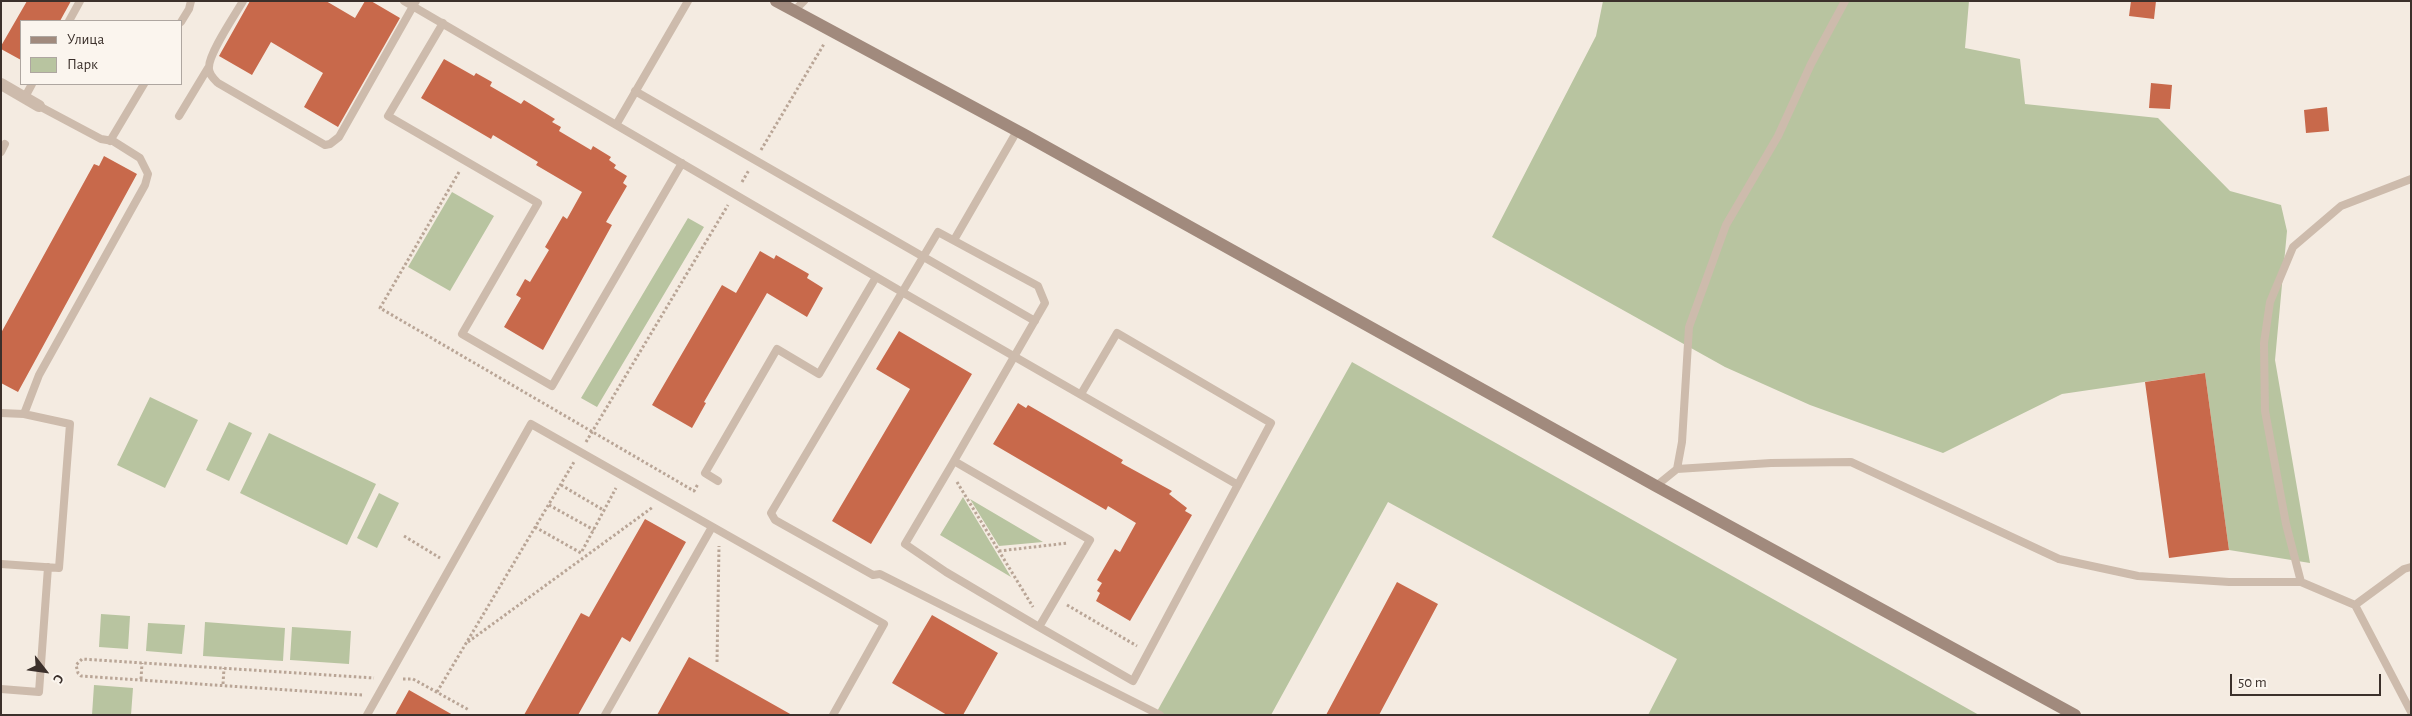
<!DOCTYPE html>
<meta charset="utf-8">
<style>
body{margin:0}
#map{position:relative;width:2412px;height:716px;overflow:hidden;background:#f4ebe1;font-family:"Alegreya Sans",sans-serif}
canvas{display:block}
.frame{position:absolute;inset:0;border:2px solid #3b302b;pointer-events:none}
.legend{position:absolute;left:20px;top:20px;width:162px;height:65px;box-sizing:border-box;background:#fbf5ee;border:1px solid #aea6a0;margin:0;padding:6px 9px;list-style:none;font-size:15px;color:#3b302b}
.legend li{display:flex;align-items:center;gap:10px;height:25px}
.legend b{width:25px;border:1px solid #aea6a0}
.north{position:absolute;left:20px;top:646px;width:50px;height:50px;-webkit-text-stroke:4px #fbf5ee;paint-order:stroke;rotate:120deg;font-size:14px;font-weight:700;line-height:20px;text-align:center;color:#3b302b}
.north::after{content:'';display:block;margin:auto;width:18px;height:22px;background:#3b302b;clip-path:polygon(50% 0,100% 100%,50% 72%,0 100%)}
.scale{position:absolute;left:2230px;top:674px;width:151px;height:22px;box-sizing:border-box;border:2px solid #3b302b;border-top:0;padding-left:6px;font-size:15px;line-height:18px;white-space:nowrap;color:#3b302b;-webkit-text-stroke:4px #fbf5ee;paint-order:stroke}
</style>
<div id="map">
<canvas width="2412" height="716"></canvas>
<div class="frame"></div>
<ul class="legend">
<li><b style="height:6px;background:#a18a7d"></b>Улица</li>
<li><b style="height:14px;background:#b8c4a0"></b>Парк</li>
</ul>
<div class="north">С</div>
<div class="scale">50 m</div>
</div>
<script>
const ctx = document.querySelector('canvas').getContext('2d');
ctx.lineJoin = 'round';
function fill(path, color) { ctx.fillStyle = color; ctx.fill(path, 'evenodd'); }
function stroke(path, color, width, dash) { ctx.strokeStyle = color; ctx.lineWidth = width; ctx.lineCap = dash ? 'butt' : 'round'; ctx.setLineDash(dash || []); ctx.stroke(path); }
const green = new Path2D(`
 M 1603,1 L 1969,1 L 1965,48 L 2020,59 L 2025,104 L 2158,118 L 2230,191 L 2281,205 L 2287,231 L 2275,360 L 2310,563 L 2229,550 L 2205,373 L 2062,394 L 1943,453 L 1810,405 L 1725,367 L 1492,237 L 1596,36 Z
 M 452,192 L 494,216 L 450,291 L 408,267 Z
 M 688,218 L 704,227 L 597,407 L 581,398 Z
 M 1352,362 L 1979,715 L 1648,715 L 1677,659 L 1388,502 L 1271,715 L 1155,715 Z
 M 150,397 L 198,420 L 165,488 L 117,465 Z
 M 229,422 L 252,433 L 229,481 L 206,470 Z
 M 269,433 L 376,484 L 347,545 L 240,493 Z
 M 379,493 L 399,503 L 377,548 L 357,538 Z
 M 963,497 L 1011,577 L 940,535 Z
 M 970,499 L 1043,542 L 999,546 Z
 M 101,614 L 130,616 L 128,649 L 99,647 Z
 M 205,622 L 285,628 L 283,661 L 203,656 Z
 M 148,623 L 185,625 L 182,654 L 146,651 Z
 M 292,627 L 351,631 L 349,664 L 290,660 Z
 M 94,685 L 133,688 L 131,715 L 92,715 Z`);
const building = new Path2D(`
 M 27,1 L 71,1 L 60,21 L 21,21 L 21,60 L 1,49 L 1,46 Z
 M 250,1 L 326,1 L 355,18 L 365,1 L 371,1 L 400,18 L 338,127 L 304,107 L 323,73 L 271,42 L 252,75 L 219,56 Z
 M 2131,1 L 2156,1 L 2154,19 L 2129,16 Z
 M 444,59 L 474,76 L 476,73 L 492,82 L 490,86 L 521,104 L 524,100 L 555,119 L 552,122 L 561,127 L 559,131 L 591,150 L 593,146 L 611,157 L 609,160 L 616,165 L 614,168 L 627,176 L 623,183 L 627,186 L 606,222 L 612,225 L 543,350 L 504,327 L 521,298 L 516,295 L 525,279 L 530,282 L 549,250 L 545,247 L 563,216 L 567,219 L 582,192 L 536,165 L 538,162 L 493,135 L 491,139 L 421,98 Z
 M 2151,83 L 2172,85 L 2170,109 L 2149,108 Z
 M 2327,107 L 2329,131 L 2306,133 L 2304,110 Z
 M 104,156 L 137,174 L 18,392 L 1,383 L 1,333 L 94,164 L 99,166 Z
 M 760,251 L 774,259 L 776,255 L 809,274 L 807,278 L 823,288 L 807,317 L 767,293 L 704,402 L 706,403 L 692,428 L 652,405 L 722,285 L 736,293 Z
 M 899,331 L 972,374 L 871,544 L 832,521 L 910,389 L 876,369 Z
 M 2205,373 L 2229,550 L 2169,558 L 2145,382 Z
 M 1018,403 L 1026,408 L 1028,405 L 1123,460 L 1121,463 L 1172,491 L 1169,494 L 1187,508 L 1185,511 L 1192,515 L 1130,621 L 1096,601 L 1100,593 L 1097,591 L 1102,583 L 1097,580 L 1115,549 L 1120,552 L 1136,523 L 1108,506 L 1106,510 L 993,444 Z
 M 645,519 L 686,542 L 630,642 L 622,637 L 578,715 L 524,715 L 581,613 L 589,617 Z
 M 1397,582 L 1438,604 L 1379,715 L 1326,715 Z
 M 932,615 L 998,653 L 963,715 L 947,715 L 892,683 Z
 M 689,657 L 792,715 L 657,715 Z
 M 409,690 L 453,715 L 395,715 Z`);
const path = new Path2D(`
 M 761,150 L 824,44
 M 459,172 L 380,308 L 694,491 L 698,484
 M 742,182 L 749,170
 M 586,442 L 728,205
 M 957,482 L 1033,607
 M 561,485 L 605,511
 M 549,505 L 594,530
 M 535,527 L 581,553 L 616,488
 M 404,536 L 440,558
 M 999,551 L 1068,543
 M 1067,605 L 1137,646
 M 468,642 L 653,507
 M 717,662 L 719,546
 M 141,679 L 142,663
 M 403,679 L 413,679 L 469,710
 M 223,684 L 224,668
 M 437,692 L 574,462
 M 362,695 L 81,676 L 78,673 L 76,665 L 82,659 L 374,678`);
const lane = new Path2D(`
 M 243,1 C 235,15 209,53 209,67 C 208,74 214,79 218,83 L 325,145 L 330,144 L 339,137 L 416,1
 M 404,1 L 902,292 L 1238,485
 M 794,11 L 804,1
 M 69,21 L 80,1
 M 181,22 L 189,9 L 191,1
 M 443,23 L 388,116 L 538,203 L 462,334 L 552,386 L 682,163
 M 635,91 L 1035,321
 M 25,97 L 32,84
 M 179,116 L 208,68
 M 616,125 L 688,1
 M 110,141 L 144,84
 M 1,152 L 5,144
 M 954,240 L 1017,131
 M 1081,394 L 1117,333 L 1271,423 L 1133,681 L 1039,627 L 1090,540 L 954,461 L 1045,303 L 1038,286 L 938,232 L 771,513 L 775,520 L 873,575 L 880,574 L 1160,715
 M 1,413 L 24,414 L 70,424 L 59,568 L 1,564
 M 24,414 L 39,375 L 145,185 L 148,174 L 140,158 L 113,141 L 101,139 L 39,106
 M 954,461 L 905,544 L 946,572 L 1039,627
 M 1677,469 L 1771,463 L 1851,462 L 2059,559 L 2138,576 L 2229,582 L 2301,582 L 2286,524 L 2265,411 L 2264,343 L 2270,302 L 2293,247 L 2341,206 L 2411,179
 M 718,481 L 705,473 L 777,349 L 819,374 L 876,277
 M 1656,486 L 1677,469 L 1682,442 L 1689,327 L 1726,225 L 1778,136 L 1811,64 L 1845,1
 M 2301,582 L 2355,605 L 2404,569 L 2411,567
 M 2355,605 L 2411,712
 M 1,689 L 39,692 L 48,567
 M 367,715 L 531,424 L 884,624 L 833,715
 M 605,715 L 712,527`);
const street = new Path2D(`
 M 1,84 L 39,106`);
const secondary = new Path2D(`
 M 776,1 L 1025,135 L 1656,486 L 2075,715`);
fill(green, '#b8c4a0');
fill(building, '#c8694b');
stroke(path, '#b9a596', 3, [2.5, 2.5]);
stroke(lane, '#cdbbac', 8);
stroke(street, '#cdbbac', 12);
stroke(secondary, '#a18a7d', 12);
</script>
